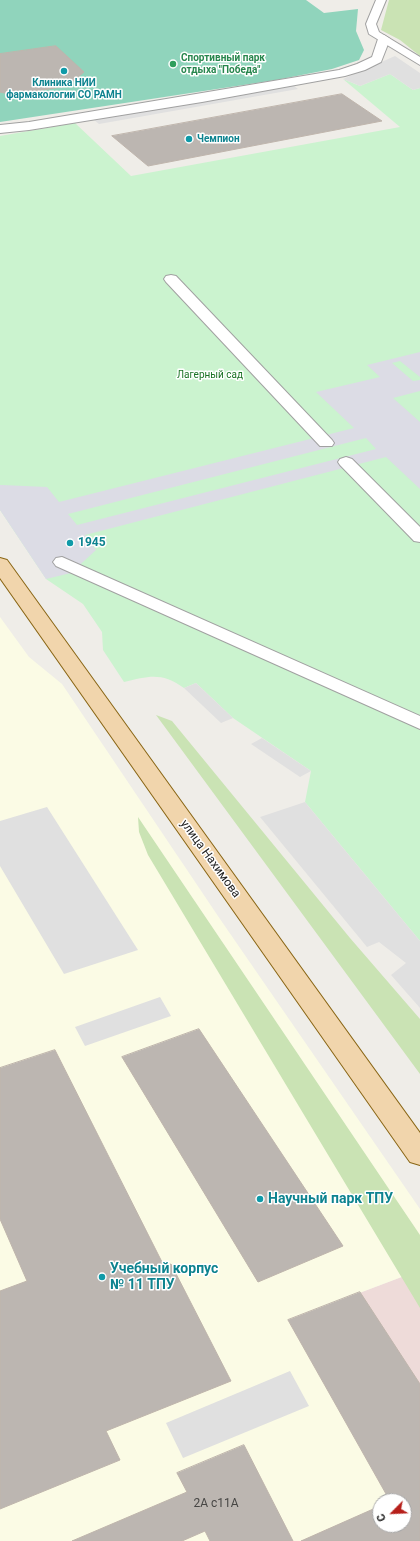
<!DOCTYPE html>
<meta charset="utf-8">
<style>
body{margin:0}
#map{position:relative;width:420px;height:1541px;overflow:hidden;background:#efede8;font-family:Roboto,sans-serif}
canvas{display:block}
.north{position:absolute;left:372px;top:1493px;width:40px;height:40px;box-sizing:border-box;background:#fff;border:1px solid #a6a6a6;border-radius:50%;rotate:246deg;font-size:11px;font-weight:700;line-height:16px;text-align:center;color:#202020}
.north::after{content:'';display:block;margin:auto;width:14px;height:18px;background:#b61f1a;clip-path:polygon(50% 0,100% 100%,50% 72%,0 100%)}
</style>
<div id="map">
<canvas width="420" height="1541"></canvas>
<div class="north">С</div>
</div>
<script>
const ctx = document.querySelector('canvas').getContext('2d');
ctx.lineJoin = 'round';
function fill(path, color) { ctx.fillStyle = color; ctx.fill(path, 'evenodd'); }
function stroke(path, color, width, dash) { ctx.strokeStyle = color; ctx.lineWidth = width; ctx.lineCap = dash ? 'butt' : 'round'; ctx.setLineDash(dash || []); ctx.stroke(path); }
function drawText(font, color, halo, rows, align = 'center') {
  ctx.font = font + ' Roboto,sans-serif'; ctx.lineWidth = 3; ctx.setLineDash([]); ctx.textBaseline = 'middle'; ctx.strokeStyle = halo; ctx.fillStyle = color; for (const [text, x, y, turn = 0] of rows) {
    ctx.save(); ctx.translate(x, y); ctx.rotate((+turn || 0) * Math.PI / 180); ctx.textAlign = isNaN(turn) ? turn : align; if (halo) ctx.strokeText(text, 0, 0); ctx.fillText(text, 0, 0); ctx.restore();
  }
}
const commercial = new Path2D(`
 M 420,1270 L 420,1541 L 301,1541 L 380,1506 L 380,1525 L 404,1525 L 404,1501 L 390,1501 L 288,1320 Z`);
const education = new Path2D(`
 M 0,617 L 29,657 L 62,684 L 220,919 L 420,1209 L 420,1270 L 288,1320 L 390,1501 L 380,1501 L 380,1506 L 301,1541 L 0,1541 Z`);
const grass = new Path2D(`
 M 389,0 L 420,0 L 420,56 L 400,40 L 381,30 Z
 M 156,715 L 172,721 L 350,938 L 420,1019 L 420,1074 Z
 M 138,817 L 420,1235 L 420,1308 L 148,855 L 139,832 Z`);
const park = new Path2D(`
 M 390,74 L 413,90 L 420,88 L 420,941 L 305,802 L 311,771 L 233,718 L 196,683 L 184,688 C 162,672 149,676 124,682 L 103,650 L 102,632 L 83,604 L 46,579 L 0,510 L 0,136 L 75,123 L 131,176 L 400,127 L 343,79 L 360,86 Z`);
const pitch = new Path2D(`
 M 0,0 L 306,0 L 324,13 L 358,9 L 356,31 L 364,50 L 359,60 L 332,69 L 276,80 L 0,122 Z`);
const parking = new Path2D(`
 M 395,56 L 420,73 L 420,88 L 413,90 L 390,74 L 360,86 L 343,79 Z
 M 293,85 L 298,89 L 99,124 L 94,120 Z
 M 196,683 L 233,718 L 221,723 L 184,688 Z
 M 262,738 L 311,771 L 300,777 L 251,744 Z
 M 305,802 L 420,941 L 420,1008 L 391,975 L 406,963 L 379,942 L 367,947 L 260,817 Z
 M 47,807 L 138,950 L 64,974 L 0,866 L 0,821 Z
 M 160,997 L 171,1016 L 85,1046 L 75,1027 Z
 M 290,1371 L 309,1406 L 183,1458 L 166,1423 Z`);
const plaza = new Path2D(`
 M 420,352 L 420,377 L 400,361 L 392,363 L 413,381 L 420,380 L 420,391 L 393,398 L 420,422 L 420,489 L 386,457 L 85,535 L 96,550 L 71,573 L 46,579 L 0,510 L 0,485 L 2,485 L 47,487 L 59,502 L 354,428 L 316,392 L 380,377 L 367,365 ZM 366,438 L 376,449 L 77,525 L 68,514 Z`);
const building = new Path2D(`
 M 56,46 L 84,72 L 67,86 L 13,95 L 0,92 L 0,54 Z
 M 342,94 L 382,121 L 148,166 L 112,136 Z
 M 199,1029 L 343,1246 L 258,1282 L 122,1057 Z
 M 55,1050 L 164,1266 L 171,1264 L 231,1381 L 106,1431 L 120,1460 L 0,1509 L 0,1291 L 27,1281 L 0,1219 L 0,1068 Z
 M 360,1292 L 420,1384 L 420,1541 L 301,1541 L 380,1506 L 380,1525 L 404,1525 L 404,1501 L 390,1501 L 288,1320 Z
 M 244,1445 L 293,1541 L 210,1541 L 205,1531 L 182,1541 L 72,1541 L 187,1492 L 177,1473 Z`);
const pedestrian = new Path2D(`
 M 376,0 L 386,0 L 376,24 L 379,32 L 420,57 L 420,65 L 369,34 L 366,24 Z
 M 171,275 L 176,276 L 332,440 L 334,443 L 332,446 L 320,446 L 166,282 L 164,279 L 166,276 Z
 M 346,457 L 352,459 L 420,527 L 420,542 L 414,541 L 340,465 L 338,462 L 340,459 Z
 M 62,557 L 420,716 L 420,729 L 56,566 L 53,562 L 56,558 Z`);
const minor = new Path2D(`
 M 384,35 L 390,39 L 381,62 L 365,70 L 345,76 L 202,102 L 29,130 L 0,133 L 0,125 L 29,122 L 339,70 L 357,64 L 372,57 L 378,39 Z`);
const primary = new Path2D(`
 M 0,558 L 7,560 L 420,1133 L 420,1165 L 410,1162 L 0,578 Z`);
const markers = [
 [173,64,4,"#2e9e5b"],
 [64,71,4,"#0f9aa8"],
 [189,139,4,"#0f9aa8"],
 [70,543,4,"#0f9aa8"],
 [260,1199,4,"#0f9aa8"],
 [102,1277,4,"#0f9aa8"]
];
const farLeisurenames = [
 ["Спортивный парк",181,58],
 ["отдыха \"Победа\"",181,70]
];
const farCulturenames = [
 ["Клиника НИИ",64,83],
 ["фармакологии СО РАМН",64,95],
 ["Чемпион",197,139,"left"]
];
const farParknames = [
 ["Лагерный сад",210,375]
];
const cultureNames = [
 ["1945",78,543]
];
const streetNames = [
 ["улица Нахимова",210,859,54]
];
const nearNumbernames = [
 ["2А с11А",216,1504]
];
const nearCulturenames = [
 ["Научный парк ТПУ",268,1199],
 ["Учебный корпус",110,1269],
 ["№ 11 ТПУ",110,1285]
];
fill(commercial, '#eedbd9');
fill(education, '#fbfbe5');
fill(grass, '#cae3b4');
fill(park, '#cbf3cf');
fill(pitch, '#90d4bc');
fill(parking, '#e0e0e0');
fill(plaza, '#dcdce5');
fill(building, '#bcb6b1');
stroke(building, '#bfb5ac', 1);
stroke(pedestrian, '#a1a1a1', 2);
stroke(minor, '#a1a1a1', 2);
stroke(primary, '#896513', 2);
fill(pedestrian, '#fff');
fill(minor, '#fff');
fill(primary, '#f1d5ac');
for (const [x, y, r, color] of markers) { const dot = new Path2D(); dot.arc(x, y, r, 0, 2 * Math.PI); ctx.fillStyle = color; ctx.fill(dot); stroke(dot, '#fff', 1.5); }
drawText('bold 10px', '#27864d', '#fff', farLeisurenames, 'left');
drawText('bold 10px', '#0d838f', '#fff', farCulturenames);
drawText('10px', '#1a7224', '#fff', farParknames);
drawText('bold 12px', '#0d838f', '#fff', cultureNames, 'left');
drawText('12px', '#202020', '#fff', streetNames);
drawText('12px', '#474644', null, nearNumbernames);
drawText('bold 14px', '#0d838f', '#fff', nearCulturenames, 'left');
</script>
